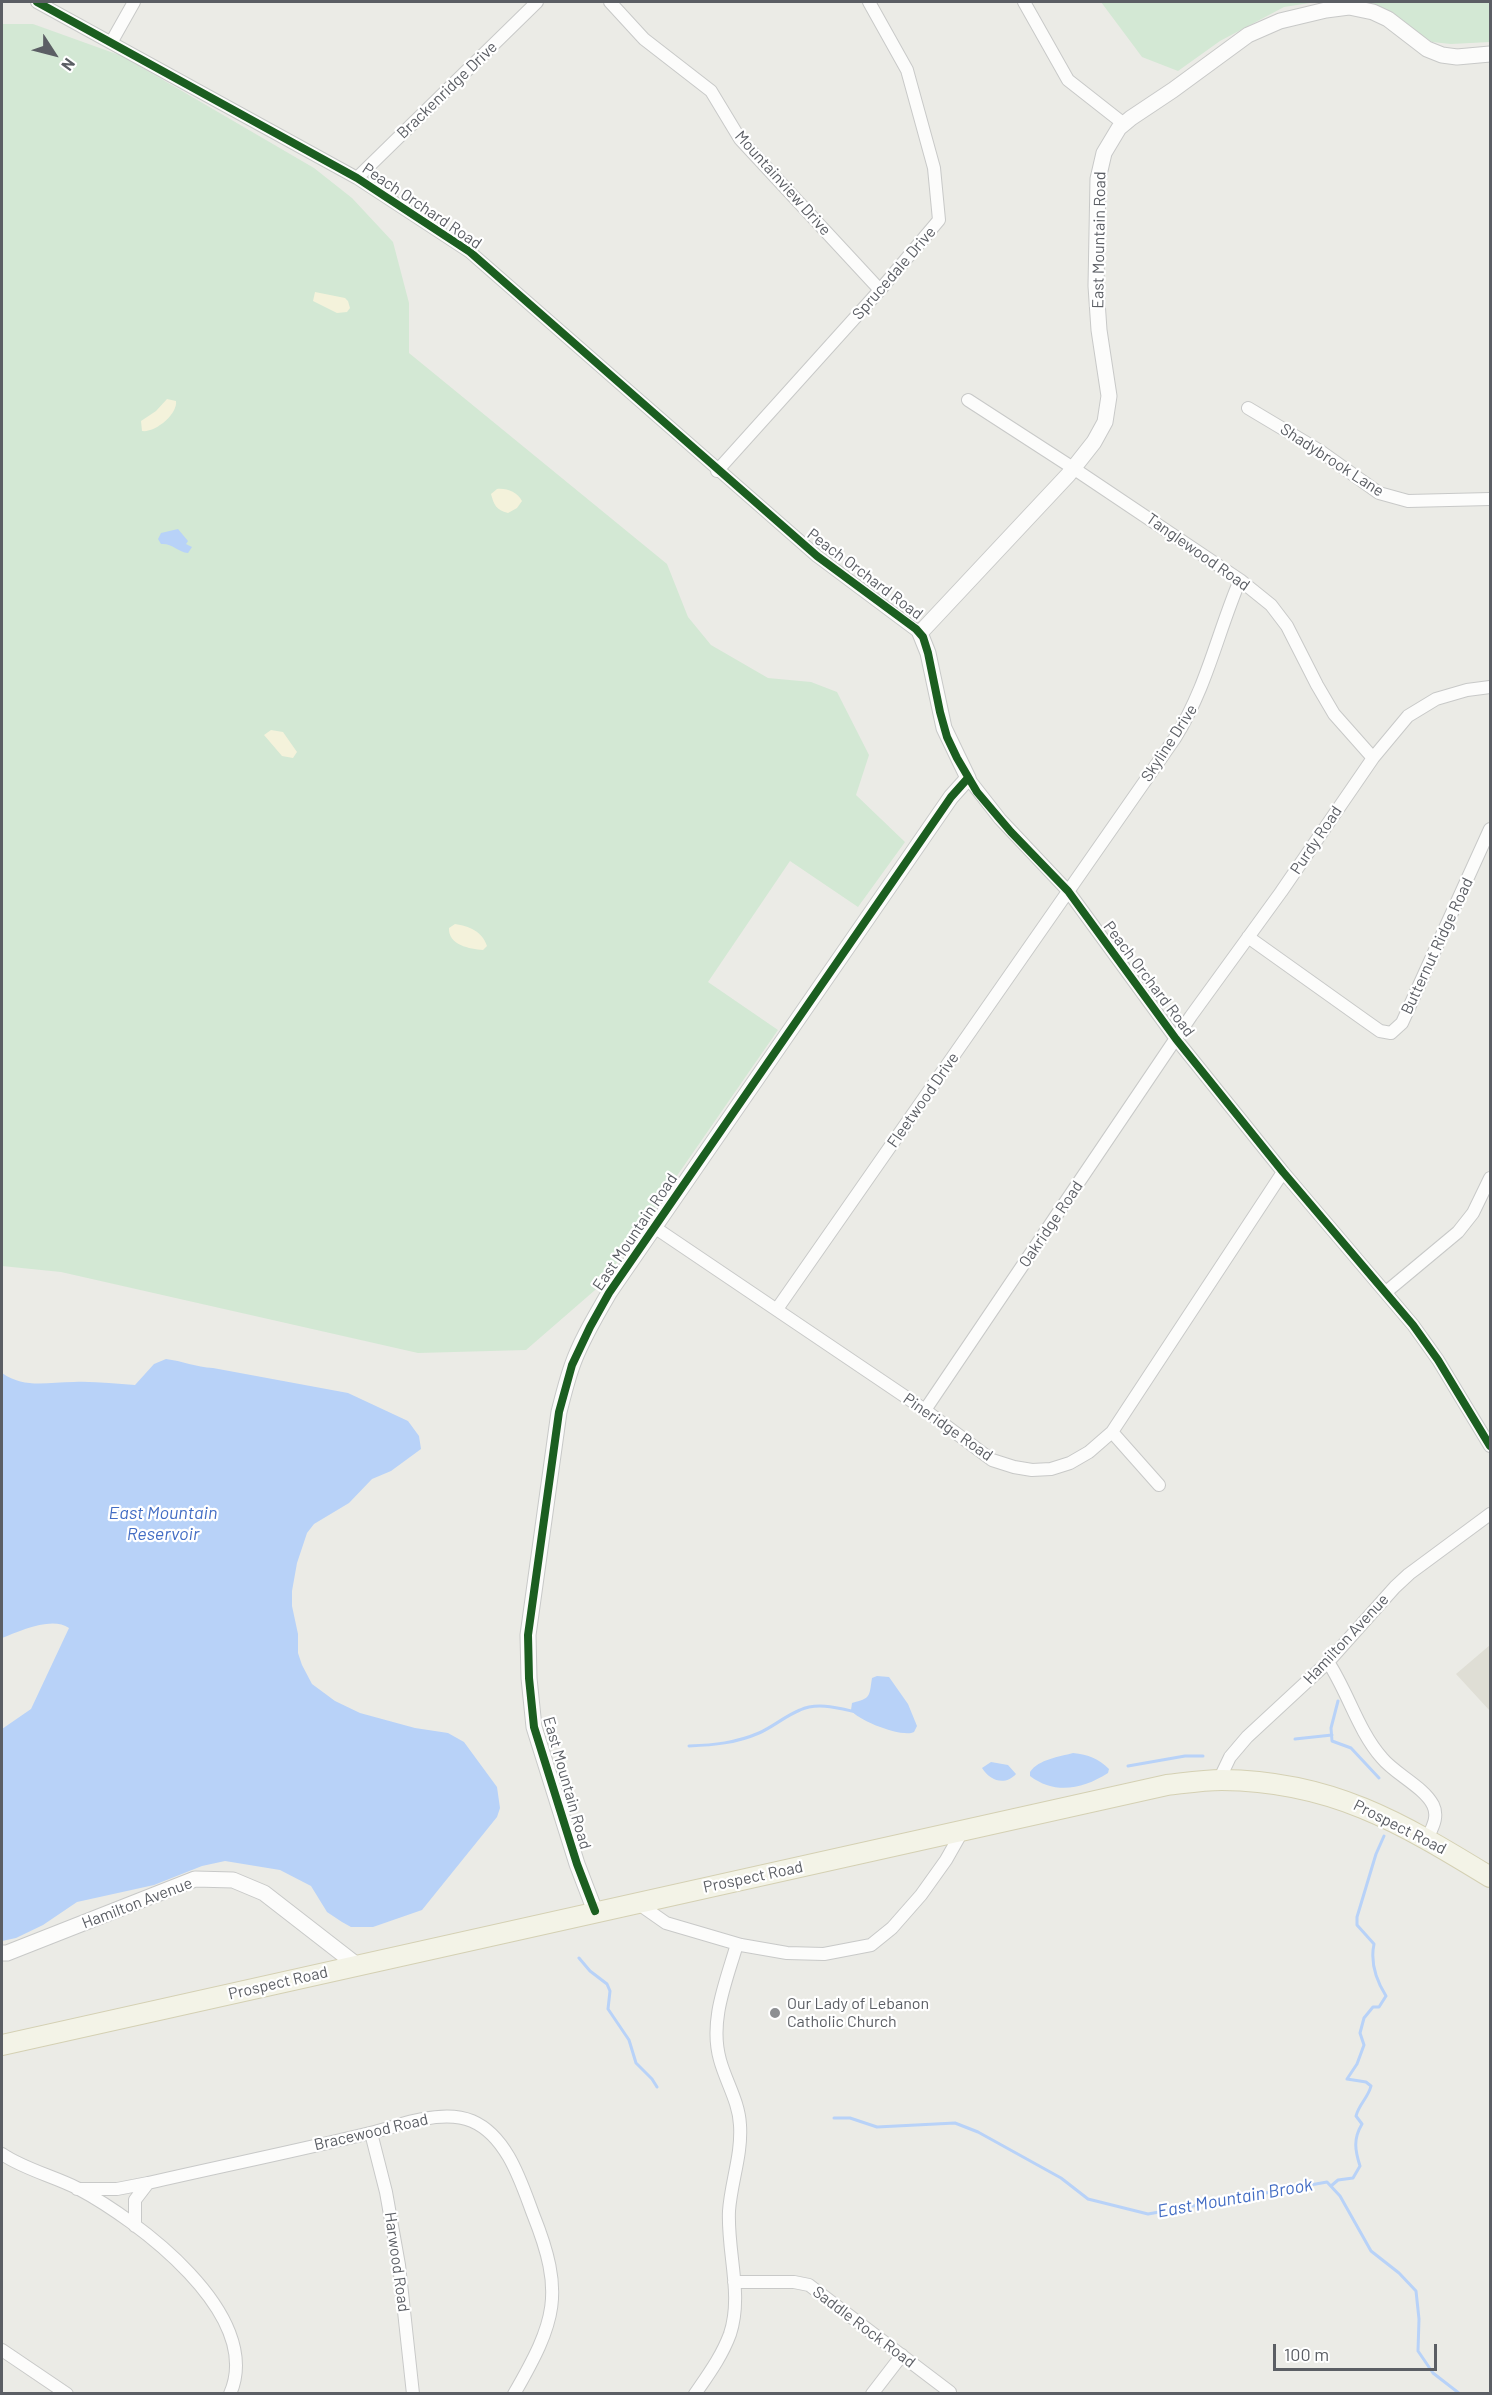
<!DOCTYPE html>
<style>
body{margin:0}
#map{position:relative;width:1492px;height:2395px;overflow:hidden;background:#ebebe6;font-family:Barlow,sans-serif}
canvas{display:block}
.frame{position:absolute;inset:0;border:3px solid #5b5e64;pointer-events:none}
.north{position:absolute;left:24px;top:24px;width:60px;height:60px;-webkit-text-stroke:4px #fff;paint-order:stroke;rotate:126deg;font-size:16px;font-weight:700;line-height:24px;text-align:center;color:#5b5e64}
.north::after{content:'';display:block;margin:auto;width:21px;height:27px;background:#5b5e64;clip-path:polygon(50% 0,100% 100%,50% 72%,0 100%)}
.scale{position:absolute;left:1273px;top:2344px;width:164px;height:27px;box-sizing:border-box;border:3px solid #5b5e64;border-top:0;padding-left:8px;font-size:18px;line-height:21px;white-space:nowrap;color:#5b5e64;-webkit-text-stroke:4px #fff;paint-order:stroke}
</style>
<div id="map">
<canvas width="1492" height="2395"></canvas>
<div class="frame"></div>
<div class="north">N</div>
<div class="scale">100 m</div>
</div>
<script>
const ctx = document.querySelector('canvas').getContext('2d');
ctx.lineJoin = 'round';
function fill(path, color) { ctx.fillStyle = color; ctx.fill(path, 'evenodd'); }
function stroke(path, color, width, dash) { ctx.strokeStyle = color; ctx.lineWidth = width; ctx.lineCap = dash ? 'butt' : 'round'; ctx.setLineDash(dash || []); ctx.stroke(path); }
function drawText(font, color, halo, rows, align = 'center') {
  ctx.font = font + ' Barlow,sans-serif'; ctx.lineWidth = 4.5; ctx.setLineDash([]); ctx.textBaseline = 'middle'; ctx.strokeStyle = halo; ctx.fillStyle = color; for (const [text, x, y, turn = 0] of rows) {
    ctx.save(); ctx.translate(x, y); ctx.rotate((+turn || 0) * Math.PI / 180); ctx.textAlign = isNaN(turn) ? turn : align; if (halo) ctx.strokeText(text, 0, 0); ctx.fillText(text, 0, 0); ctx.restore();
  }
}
const education = new Path2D(`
 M 1490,1645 L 1490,1711 L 1456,1674 Z`);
const green = new Path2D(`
 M 1101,2 L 1316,2 L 1284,7 L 1220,41 L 1178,71 L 1142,57 Z
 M 1362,2 L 1490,2 L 1490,42 L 1451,44 L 1432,42 L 1393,17 Z
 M 2,24 L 33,24 L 122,56 L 314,168 L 352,198 L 393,242 L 409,303 L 409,353 L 667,564 L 688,617 L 711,645 L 768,678 L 811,682 L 837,692 L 869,755 L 856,795 L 905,842 L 858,907 L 790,861 L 708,982 L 778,1030 L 602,1284 L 526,1350 L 418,1353 L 61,1272 L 2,1266 Z`);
const sand = new Path2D(`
 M 315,292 L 345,298 L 348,301 L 350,308 L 347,312 L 337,313 L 313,301 Z
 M 167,399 L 176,401 C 178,414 155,433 142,431 L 141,421 L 156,411 Z
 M 497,489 C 507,488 517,492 522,501 L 517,508 L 508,513 C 496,510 494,505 491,494 Z
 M 271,730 L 283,732 L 297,752 L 293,758 L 282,756 L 264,735 Z
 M 455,924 C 469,926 482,931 487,946 L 483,950 C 470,949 448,945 449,928 Z`);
const water = new Path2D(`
 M 178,529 L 188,541 L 186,544 L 192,547 L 188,553 C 178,552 172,543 161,544 L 158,539 L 161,533 Z
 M 166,1359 C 182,1361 196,1367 213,1368 L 348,1393 L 408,1421 L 419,1436 L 421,1449 L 391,1471 L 372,1479 L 349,1503 L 314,1524 L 307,1533 L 297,1563 L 292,1591 L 292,1606 L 298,1634 L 298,1653 L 302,1665 L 312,1684 L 335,1701 L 360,1713 L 415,1728 L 448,1733 L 464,1742 L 497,1787 L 500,1808 L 497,1817 L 422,1910 L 373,1927 L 351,1927 L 342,1922 L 327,1912 L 311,1886 L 280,1870 L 225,1861 L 202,1866 L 154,1885 L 77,1902 L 43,1925 L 16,1938 L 2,1941 L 2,1729 L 31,1709 L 69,1628 C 52,1616 20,1631 2,1638 L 2,1373 C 25,1389 47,1382 74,1382 C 94,1381 115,1384 135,1385 L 154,1364 Z
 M 877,1676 L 889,1677 L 908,1704 L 917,1726 L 914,1732 C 903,1738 858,1721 851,1710 L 852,1703 C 871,1698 869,1697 872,1678 Z
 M 1073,1753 C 1089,1755 1098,1758 1109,1769 L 1108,1773 C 1083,1789 1055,1795 1030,1776 L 1030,1772 C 1039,1759 1059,1757 1073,1753 Z
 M 991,1762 L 1008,1765 L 1016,1774 C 1005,1786 990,1781 982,1768 Z`);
const stream = new Path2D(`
 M 1338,1701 L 1331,1728 L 1332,1741 L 1351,1748 L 1379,1778
 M 1295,1739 L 1332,1735
 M 689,1746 C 714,1745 736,1743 759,1733 C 773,1727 785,1716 800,1710 C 817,1702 838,1708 856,1712
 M 1128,1766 L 1185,1756 L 1203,1756
 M 579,1958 L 590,1971 L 607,1984 L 610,1991 L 608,2009 L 629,2040 L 636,2063 L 652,2079 L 657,2087
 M 834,2118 L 850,2118 L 877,2127 L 955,2123 L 978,2132 L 1061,2178 L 1088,2199 L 1148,2214 L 1327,2182 L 1340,2196 L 1371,2251 L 1399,2273 L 1416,2291 L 1419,2319 L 1418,2351 L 1433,2373 L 1460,2394
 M 1331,2186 L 1338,2180 L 1353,2178 L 1360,2166 C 1355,2150 1353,2139 1362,2124 L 1356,2116 C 1359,2104 1368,2098 1371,2086 L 1366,2082 L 1347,2079 L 1357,2064 L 1364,2045 L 1360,2033 L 1364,2018 L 1373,2007 L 1379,2007 L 1386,1996 C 1376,1980 1370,1963 1374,1944 L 1357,1925 L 1357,1917 L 1376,1854 L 1384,1836`);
const minor = new Path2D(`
 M 37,2 L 357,178 L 470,252 L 817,556 L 920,633
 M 610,2 L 644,39 L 711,91 L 740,139 L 880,290
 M 1024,2 L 1068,80 L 1124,124
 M 112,41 L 134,2
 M 357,178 L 537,2
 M 968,400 L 1073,468 L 1240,580 L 1271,605 L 1287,626 L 1317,685 L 1334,714 L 1373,758
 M 1248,408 L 1320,451 L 1379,493 L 1408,501 L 1490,499
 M 717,471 L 880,290 L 939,220 L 934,168 L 907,70 L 869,2
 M 968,778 L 1000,819 L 1068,891 L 1176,1039 L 1283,1172 L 1413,1325 L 1438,1360 L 1490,1446
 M 1248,937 L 1363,1019 L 1380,1031 L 1391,1033 L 1402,1023 L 1490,829
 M 654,1227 L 925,1410 L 992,1460 L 1014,1467 L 1032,1470 L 1051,1469 L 1070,1463 L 1089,1452 L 1112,1432 L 1283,1172
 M 1386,1292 L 1458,1232 L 1473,1213 L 1490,1178
 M 777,1309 L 1175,738 C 1207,687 1217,634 1240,580
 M 925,1410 L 1191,1016 L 1281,892 L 1373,758 L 1408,716 L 1436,699 L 1467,690 L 1490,687
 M 1112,1432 L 1159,1485
 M 1328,1662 C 1348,1692 1358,1731 1382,1758 C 1395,1774 1424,1787 1433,1805 C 1439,1817 1432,1828 1427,1839
 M 1219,1780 L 1230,1757 L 1247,1737 L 1328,1662 L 1395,1587 L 1409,1574 L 1490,1514
 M 636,1902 L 666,1923 L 741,1945 L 787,1953 L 824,1954 L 871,1945 L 892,1928 L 921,1895 L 946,1860 L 963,1830
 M 371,2133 L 386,2192 L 399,2265 L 413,2394
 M 2,2154 C 24,2169 53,2176 77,2188 C 137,2220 265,2314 230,2394
 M 77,2189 L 117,2189 L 148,2183 C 222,2166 296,2151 370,2133 C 388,2129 405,2122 423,2119 C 438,2116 458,2115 472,2121 C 507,2136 521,2182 533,2214 C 565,2294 556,2321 514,2394
 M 135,2226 L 135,2200 L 148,2183
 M 734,2282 L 794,2282 L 809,2285 L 950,2392
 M 2,2350 L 67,2394
 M 695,2394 C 708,2375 722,2356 730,2334 C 743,2295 727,2252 729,2211 C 731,2182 742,2155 740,2125 C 739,2102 726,2082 720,2060 C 709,2021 726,1982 737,1944
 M 872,2394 L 902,2355`);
const tertiary = new Path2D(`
 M 595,1911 L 577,1864 L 534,1727 L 529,1678 L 528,1635 L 559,1412 C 563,1396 567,1380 572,1366 C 581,1340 596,1316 609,1293 L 951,797 L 968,778 L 944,728 L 928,653 L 920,633 L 1068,475 L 1094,442 L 1105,422 L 1109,396 L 1099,330 L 1096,286 L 1098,179 L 1104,153 L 1119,128 L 1131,118 L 1173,90 L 1248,35 L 1280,21 L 1326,10 L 1349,7 L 1373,12 L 1388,19 L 1427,49 L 1442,55 L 1457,57 L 1490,54
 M 2,1953 L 7,1953 L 195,1879 L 233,1880 L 264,1893 L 358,1966`);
const primary = new Path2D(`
 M 2,2045 L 1167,1785 C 1185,1783 1203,1780 1222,1780 C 1331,1781 1400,1822 1490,1877`);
const cycleway = new Path2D(`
 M 37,2 L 357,178 L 470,252 L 817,556 L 916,629 L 923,637 L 928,653 L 940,712 L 947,737 L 957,758 L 977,792 L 1011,832 L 1068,891 L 1176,1039 L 1283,1172 L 1413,1325 L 1438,1360 L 1490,1446
 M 595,1911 L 577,1864 L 534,1727 L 529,1678 L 528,1635 L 559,1412 L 572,1365 L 590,1327 L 609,1293 L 951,797 L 968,778`);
const markers = [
 [775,2013,6,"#8d8f92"]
];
const streetNames = [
 ["Brackenridge Drive",447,90,-44],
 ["Mountainview Drive",783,183,48],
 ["Peach Orchard Road",422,206,34],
 ["East Mountain Road",1099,240,-89],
 ["Sprucedale Drive",894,273,-49],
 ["Shadybrook Lane",1332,460,33],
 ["Tanglewood Road",1198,552,35],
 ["Peach Orchard Road",865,574,37],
 ["Skyline Drive",1169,743,-57],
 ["Purdy Road",1316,840,-56],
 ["Butternut Ridge Road",1437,946,-65],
 ["Peach Orchard Road",1149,979,53],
 ["Fleetwood Drive",923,1100,-55],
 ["Oakridge Road",1051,1224,-56],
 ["East Mountain Road",635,1232,-56],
 ["Pineridge Road",948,1427,35],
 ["Hamilton Avenue",1346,1639,-47],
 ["East Mountain Road",567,1783,74],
 ["Prospect Road",1400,1827,27],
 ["Prospect Road",753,1877,-12],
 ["Hamilton Avenue",137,1903,-21],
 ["Prospect Road",278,1983,-13],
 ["Bracewood Road",371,2132,-13],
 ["Harwood Road",397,2262,82],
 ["Saddle Rock Road",864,2327,37]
];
const poiNames = [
 ["Our Lady of Lebanon",787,2004],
 ["Catholic Church",787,2022]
];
const waterNames = [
 ["East Mountain",163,1513],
 ["Reservoir",163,1534],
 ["East Mountain Brook",1235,2198,-10]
];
fill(education, '#dfded5');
fill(green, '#d3e8d4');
fill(sand, '#f4f2db');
fill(water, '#b8d2f8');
stroke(stream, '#b8d2f8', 3);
stroke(minor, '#c8c9c8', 14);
stroke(tertiary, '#c8c9c8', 17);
stroke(primary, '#d4d0b3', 22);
stroke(minor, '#fcfcfb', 12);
stroke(tertiary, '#fcfcfb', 15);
stroke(primary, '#f3f3e7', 20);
stroke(cycleway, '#1b5e20', 8);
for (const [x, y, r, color] of markers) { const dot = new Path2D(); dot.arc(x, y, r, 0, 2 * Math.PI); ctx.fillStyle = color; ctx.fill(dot); stroke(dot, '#fff', 2); }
drawText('16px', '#5b5e64', '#fff', streetNames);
drawText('16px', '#5b5e64', '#fff', poiNames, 'left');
drawText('italic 18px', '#436dc4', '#fff', waterNames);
</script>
